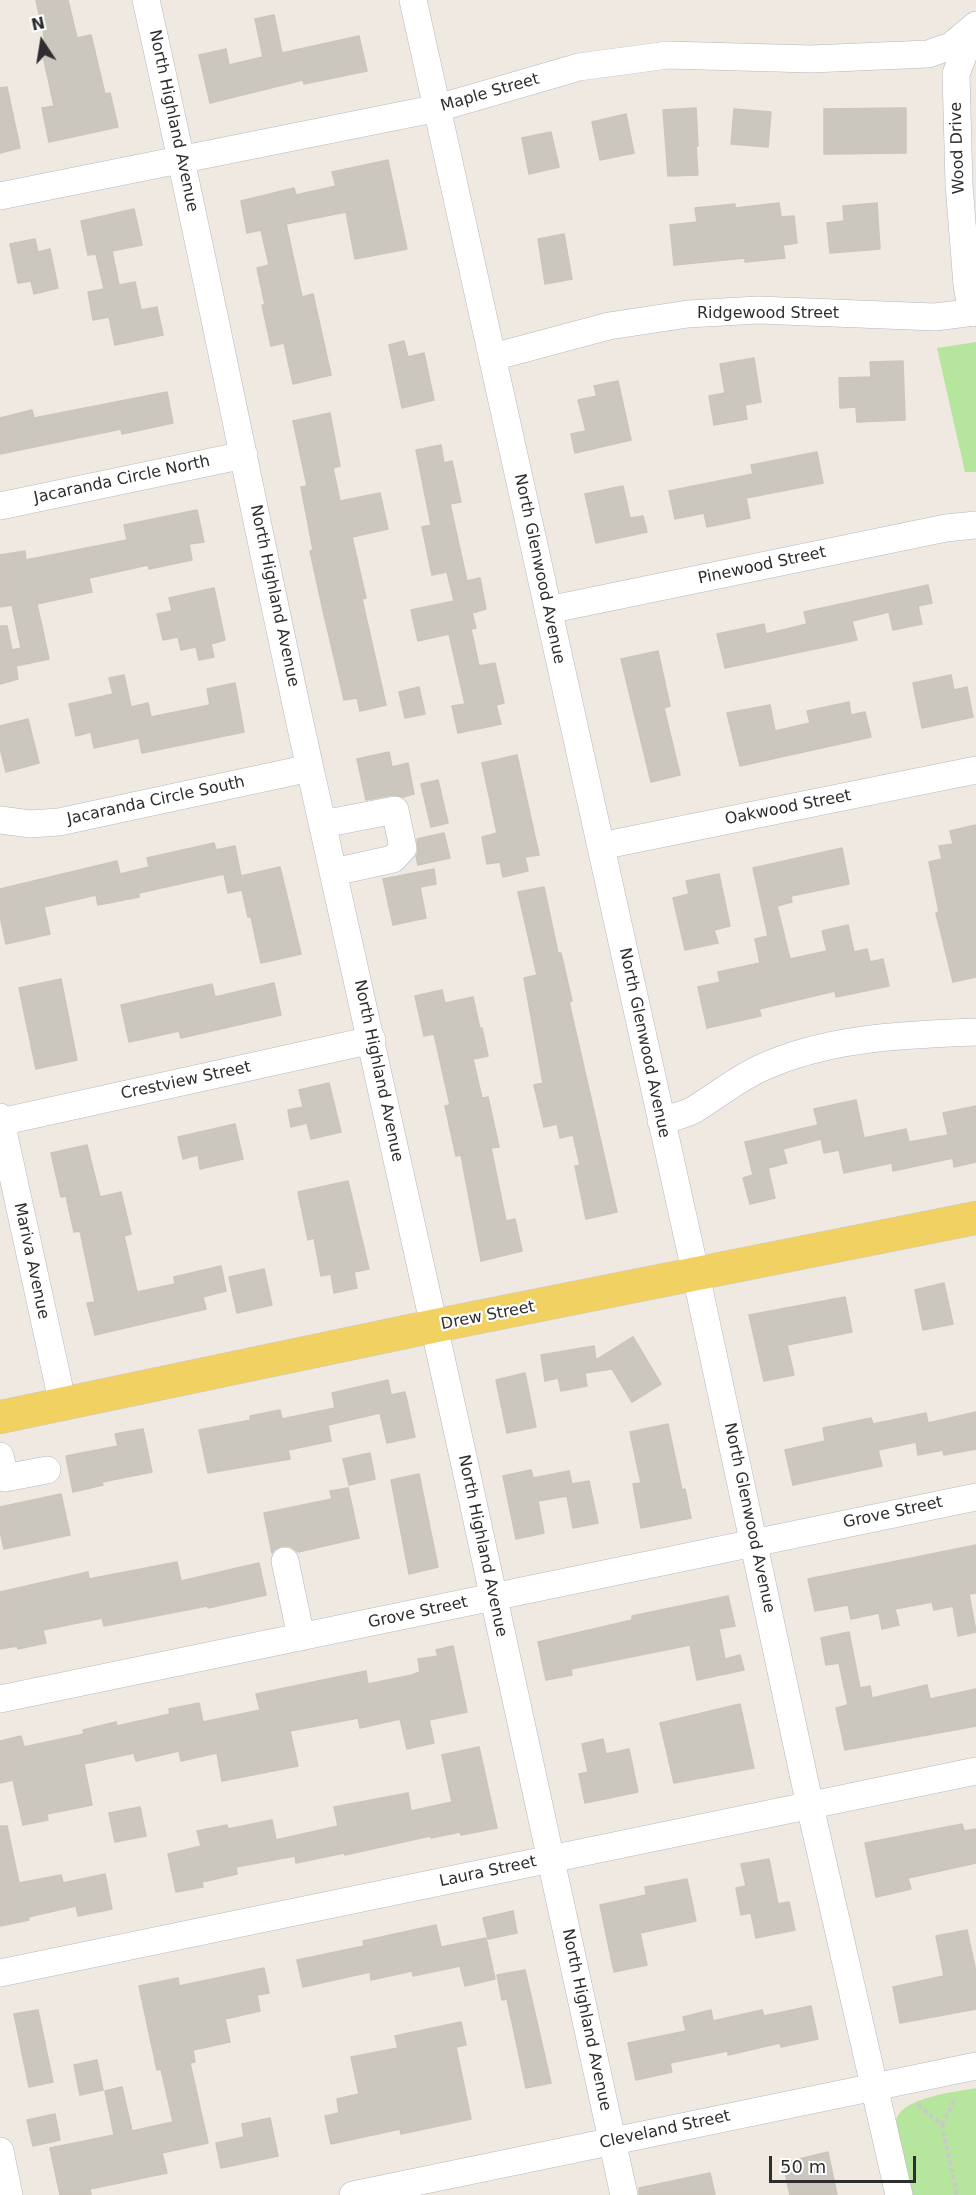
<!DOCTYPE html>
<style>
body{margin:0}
#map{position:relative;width:976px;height:2195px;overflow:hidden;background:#efe9e1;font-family:"DejaVu Sans",sans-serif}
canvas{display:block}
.north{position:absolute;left:12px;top:12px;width:60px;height:60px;-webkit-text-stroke:4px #fff;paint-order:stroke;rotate:348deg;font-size:16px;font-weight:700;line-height:24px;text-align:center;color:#2e2e2e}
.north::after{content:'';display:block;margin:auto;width:21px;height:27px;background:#2e2e2e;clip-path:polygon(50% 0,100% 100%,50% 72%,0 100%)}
.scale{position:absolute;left:769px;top:2156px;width:147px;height:27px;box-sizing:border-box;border:3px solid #2e2e2e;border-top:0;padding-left:8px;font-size:18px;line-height:21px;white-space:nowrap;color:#2e2e2e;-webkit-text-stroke:4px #fff;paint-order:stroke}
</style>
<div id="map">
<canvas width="976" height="2195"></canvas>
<div class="north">N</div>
<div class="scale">50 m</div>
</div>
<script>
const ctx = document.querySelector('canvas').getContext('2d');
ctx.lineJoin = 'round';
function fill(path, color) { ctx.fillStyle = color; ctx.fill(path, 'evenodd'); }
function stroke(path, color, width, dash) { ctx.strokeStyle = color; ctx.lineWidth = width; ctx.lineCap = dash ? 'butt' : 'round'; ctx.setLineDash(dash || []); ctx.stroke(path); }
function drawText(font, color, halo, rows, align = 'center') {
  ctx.font = font + ' "DejaVu Sans",sans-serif'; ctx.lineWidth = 4.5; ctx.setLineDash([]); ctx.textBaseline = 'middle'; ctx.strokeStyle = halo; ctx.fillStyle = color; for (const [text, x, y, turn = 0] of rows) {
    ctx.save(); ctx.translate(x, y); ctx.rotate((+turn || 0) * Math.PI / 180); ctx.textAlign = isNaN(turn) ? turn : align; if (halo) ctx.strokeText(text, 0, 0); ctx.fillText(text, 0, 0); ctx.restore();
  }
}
const green = new Path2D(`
 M 976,342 L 976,472 L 965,472 L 937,348 Z
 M 976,2088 L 976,2195 L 910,2195 C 906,2179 893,2135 896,2121 C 901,2097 956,2092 976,2088 Z`);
const building = new Path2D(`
 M 36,0 L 68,0 L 77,38 L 91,35 L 105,94 L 110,93 L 118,127 L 49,142 L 42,108 L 54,106 L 41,46 L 46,45 Z
 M 274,15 L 282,53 L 359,36 L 367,71 L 304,84 L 303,80 L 210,103 L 199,55 L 226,49 L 229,65 L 263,57 L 255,19 Z
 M 7,87 L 20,148 L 0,153 L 0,88 Z
 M 696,108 L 698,146 L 696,146 L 698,175 L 668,176 L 663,110 Z
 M 906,108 L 906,153 L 824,154 L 824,109 Z
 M 734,109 L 771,112 L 768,147 L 731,144 Z
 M 626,114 L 634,153 L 600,160 L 592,122 Z
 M 551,132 L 559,167 L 529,174 L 522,138 Z
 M 388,160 L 407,249 L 355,259 L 346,212 L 286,224 L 302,297 L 313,294 L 331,375 L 293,384 L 284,343 L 271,346 L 262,305 L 265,305 L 257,268 L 269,265 L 261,230 L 247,233 L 241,201 L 294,188 L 296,195 L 336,186 L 332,172 Z
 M 779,203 L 781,217 L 794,216 L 797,243 L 783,245 L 785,258 L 745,262 L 745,258 L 674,265 L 670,225 L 697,222 L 695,208 L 735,204 L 735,208 Z
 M 877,203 L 880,249 L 830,253 L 827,223 L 844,221 L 843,206 Z
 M 134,209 L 142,245 L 112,251 L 119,285 L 135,282 L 141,310 L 157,307 L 163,335 L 115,345 L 109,317 L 93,320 L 88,292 L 104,289 L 96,254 L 88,255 L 81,221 Z
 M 564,234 L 572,279 L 545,284 L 538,239 Z
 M 35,239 L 38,252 L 50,249 L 58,288 L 34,294 L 31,281 L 18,283 L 10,244 Z
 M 404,341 L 408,357 L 424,353 L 434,400 L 402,408 L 389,345 Z
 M 754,358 L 761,402 L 745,405 L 747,419 L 714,425 L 709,396 L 725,393 L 720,364 Z
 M 903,361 L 905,420 L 857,422 L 856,407 L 840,408 L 839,378 L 871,377 L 870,362 Z
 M 618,381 L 631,440 L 575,453 L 571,434 L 586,431 L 578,400 L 597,396 L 594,386 Z
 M 167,392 L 173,423 L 122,434 L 121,429 L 0,454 L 0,418 L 32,410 L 34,418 Z
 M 330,413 L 340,466 L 333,468 L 340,501 L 380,493 L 388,529 L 352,537 L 366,598 L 362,599 L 386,705 L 360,711 L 357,698 L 344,700 L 322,606 L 310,551 L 313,550 L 301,487 L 307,486 L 293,421 Z
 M 441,445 L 444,463 L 452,461 L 461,502 L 450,504 L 467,581 L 480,578 L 486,609 L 472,613 L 476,628 L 471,629 L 479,666 L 495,663 L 504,703 L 496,705 L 501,724 L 458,733 L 452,706 L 465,704 L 449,634 L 418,641 L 411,610 L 454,601 L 447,572 L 432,575 L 422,527 L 431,525 L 416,450 Z
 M 817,452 L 823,483 L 746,498 L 750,518 L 707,527 L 704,513 L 675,519 L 669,491 L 753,474 L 751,465 Z
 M 623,486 L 630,518 L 643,516 L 647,532 L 596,543 L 585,494 Z
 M 197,510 L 204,542 L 189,544 L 192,560 L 149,569 L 148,565 L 89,578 L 92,592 L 37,604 L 49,659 L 16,666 L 18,679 L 0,684 L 0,626 L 7,626 L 12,650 L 21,648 L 12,605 L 0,607 L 0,555 L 25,551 L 26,560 L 127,540 L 124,525 Z
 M 928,585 L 932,603 L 918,606 L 922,624 L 893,630 L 889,612 L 852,621 L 857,640 L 725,668 L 717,634 L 764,624 L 766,634 L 807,624 L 804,612 Z
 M 214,588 L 225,640 L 211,644 L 214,657 L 199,660 L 196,647 L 181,650 L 178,637 L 163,640 L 157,614 L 172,611 L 169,598 Z
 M 658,651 L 670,706 L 664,708 L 680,775 L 651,782 L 621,659 Z
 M 124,675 L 131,707 L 148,703 L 151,717 L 210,705 L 207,689 L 235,683 L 244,732 L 142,753 L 139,738 L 94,748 L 91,732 L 76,736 L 69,704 L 113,694 L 109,678 Z
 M 951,675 L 954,690 L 967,687 L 973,717 L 922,728 L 913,683 Z
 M 419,687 L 425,714 L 405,718 L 399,692 Z
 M 849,702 L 851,715 L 865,712 L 871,737 L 740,766 L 727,713 L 770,705 L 775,731 L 810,723 L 807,711 Z
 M 28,719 L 39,763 L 6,772 L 0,748 L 0,726 Z
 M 389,752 L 392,767 L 408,763 L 414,794 L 403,797 L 392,795 L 366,800 L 357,759 Z
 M 517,755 L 539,855 L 525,857 L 528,871 L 503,877 L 500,862 L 487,864 L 482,837 L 497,833 L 482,763 Z
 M 438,780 L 448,823 L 431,827 L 421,784 Z
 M 976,825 L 976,977 L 953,982 L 936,913 L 939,912 L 929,862 L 942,859 L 939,846 L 953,844 L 950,831 Z
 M 444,833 L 450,858 L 418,865 L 416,856 L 418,852 L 417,839 Z
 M 214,843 L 216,850 L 235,846 L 241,876 L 280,867 L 301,954 L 261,963 L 251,917 L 248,917 L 242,890 L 228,893 L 224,874 L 139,893 L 139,897 L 98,905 L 96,895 L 44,907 L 50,934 L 6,944 L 0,916 L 0,889 L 117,861 L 120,874 L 149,867 L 147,858 Z
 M 842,848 L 849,884 L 791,896 L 792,902 L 777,906 L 790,959 L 827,951 L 822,931 L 848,925 L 854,952 L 867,949 L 870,962 L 883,959 L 889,986 L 836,997 L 835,991 L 759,1009 L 761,1016 L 707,1028 L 698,987 L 720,982 L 718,972 L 760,963 L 755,939 L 768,936 L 753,868 Z
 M 434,869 L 436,884 L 420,887 L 426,918 L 393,925 L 383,879 Z
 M 719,874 L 730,926 L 714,930 L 718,943 L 685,950 L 673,898 L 689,894 L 686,881 Z
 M 544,887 L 558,953 L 561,953 L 572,1001 L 569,1002 L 617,1212 L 586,1219 L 575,1166 L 580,1165 L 573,1135 L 560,1138 L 557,1124 L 544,1127 L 534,1085 L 543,1083 L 524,978 L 537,975 L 518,892 Z
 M 61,979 L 77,1060 L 36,1069 L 19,988 Z
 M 274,983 L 281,1015 L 181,1038 L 179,1031 L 129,1042 L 121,1005 L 212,984 L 215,997 Z
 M 442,990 L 445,1003 L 473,997 L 480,1029 L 482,1028 L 488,1056 L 473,1059 L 482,1098 L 488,1097 L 499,1147 L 491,1148 L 506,1221 L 515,1219 L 522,1251 L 481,1261 L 461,1155 L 456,1156 L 445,1106 L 450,1105 L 434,1034 L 424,1036 L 415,996 Z
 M 329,1083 L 341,1132 L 311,1139 L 307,1123 L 291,1127 L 288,1110 L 303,1107 L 299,1090 Z
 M 856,1100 L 864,1138 L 906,1129 L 909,1142 L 948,1135 L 943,1113 L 976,1106 L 976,1162 L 954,1167 L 953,1158 L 893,1171 L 892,1163 L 844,1173 L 839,1150 L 824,1153 L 821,1139 L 783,1149 L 787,1163 L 768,1168 L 775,1198 L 750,1204 L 743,1178 L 753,1175 L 745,1142 L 818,1125 L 814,1109 Z
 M 235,1124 L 243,1159 L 200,1169 L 198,1155 L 183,1159 L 178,1137 Z
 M 87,1145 L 100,1197 L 121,1192 L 131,1234 L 124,1236 L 137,1292 L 175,1284 L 174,1277 L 221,1266 L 226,1291 L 203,1297 L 206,1309 L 95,1335 L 87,1303 L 95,1302 L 80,1231 L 74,1232 L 66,1196 L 61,1197 L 51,1153 Z
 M 348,1181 L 369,1269 L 354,1272 L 357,1288 L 334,1293 L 331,1274 L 321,1276 L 314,1238 L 308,1240 L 298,1192 Z
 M 264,1269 L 272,1305 L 237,1313 L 229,1277 Z
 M 944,1283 L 953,1324 L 923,1330 L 915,1290 Z
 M 845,1297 L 852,1332 L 787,1345 L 794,1375 L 764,1381 L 749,1315 Z
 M 633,1337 L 661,1384 L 632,1402 L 612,1369 L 585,1373 L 587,1386 L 561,1391 L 558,1378 L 545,1381 L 541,1355 L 594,1346 L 596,1360 Z
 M 525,1373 L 536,1427 L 507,1433 L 496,1380 Z
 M 388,1380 L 391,1395 L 405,1392 L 415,1437 L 387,1443 L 380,1413 L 328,1425 L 331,1441 L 288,1450 L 290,1459 L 208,1473 L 199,1430 L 251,1420 L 250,1416 L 280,1410 L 282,1419 L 335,1408 L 332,1393 Z
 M 976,1412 L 976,1449 L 944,1455 L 943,1450 L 918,1455 L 916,1442 L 878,1450 L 882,1466 L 793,1485 L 785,1450 L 825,1441 L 823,1428 L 871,1418 L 873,1424 L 926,1413 L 928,1423 Z
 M 668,1424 L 682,1490 L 685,1489 L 691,1518 L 641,1528 L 633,1484 L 641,1483 L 630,1432 Z
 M 143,1429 L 152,1472 L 102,1482 L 103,1485 L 73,1492 L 66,1456 L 118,1446 L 115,1434 Z
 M 370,1453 L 375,1479 L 349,1485 L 343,1459 Z
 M 531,1470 L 533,1478 L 569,1471 L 572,1484 L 589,1481 L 598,1523 L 573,1528 L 567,1496 L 538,1501 L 544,1533 L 516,1539 L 503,1476 Z
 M 419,1474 L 438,1567 L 409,1574 L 391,1480 Z
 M 348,1488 L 359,1538 L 298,1552 L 290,1546 L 282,1546 L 275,1549 L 272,1553 L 264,1513 L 332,1499 L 330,1491 Z
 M 61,1494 L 70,1535 L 4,1549 L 0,1531 L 0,1507 Z
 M 976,1545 L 976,1593 L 969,1594 L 976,1632 L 958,1636 L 953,1606 L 934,1610 L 932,1602 L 895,1609 L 899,1625 L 882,1629 L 879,1613 L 851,1619 L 848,1605 L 815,1611 L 808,1579 Z
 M 177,1562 L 181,1581 L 259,1563 L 266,1595 L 208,1608 L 207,1606 L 104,1626 L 102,1618 L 43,1630 L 46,1643 L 18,1649 L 17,1646 L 0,1649 L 0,1592 L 88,1572 L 89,1579 Z
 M 728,1596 L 735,1626 L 719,1629 L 725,1659 L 740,1655 L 744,1670 L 697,1680 L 690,1645 L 571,1669 L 572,1675 L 546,1680 L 538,1642 L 632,1620 L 632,1616 Z
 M 849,1632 L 860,1688 L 870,1686 L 872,1698 L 927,1685 L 930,1699 L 976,1689 L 976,1726 L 845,1750 L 836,1708 L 848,1705 L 839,1663 L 826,1665 L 821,1638 Z
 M 453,1646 L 467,1712 L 429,1720 L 434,1743 L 407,1749 L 400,1719 L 360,1728 L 358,1718 L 290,1731 L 298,1766 L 222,1781 L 217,1753 L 181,1761 L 179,1751 L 136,1761 L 134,1753 L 84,1764 L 92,1805 L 47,1814 L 48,1820 L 23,1825 L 13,1780 L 0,1783 L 0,1741 L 21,1736 L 24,1747 L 84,1734 L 83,1730 L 116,1722 L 117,1726 L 170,1714 L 169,1709 L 199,1703 L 203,1722 L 260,1710 L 256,1694 L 366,1671 L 368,1684 L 412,1675 L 420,1672 L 418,1659 L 438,1656 L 436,1650 Z
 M 740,1704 L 754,1768 L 674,1783 L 660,1723 Z
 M 603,1739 L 606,1754 L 629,1749 L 638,1792 L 585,1803 L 579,1774 L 588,1772 L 582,1744 Z
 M 479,1747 L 497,1828 L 461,1835 L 460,1832 L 431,1838 L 430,1836 L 345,1855 L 344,1853 L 296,1863 L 295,1856 L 236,1867 L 237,1874 L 202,1882 L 203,1887 L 176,1892 L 168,1854 L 201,1846 L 197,1831 L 227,1825 L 228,1829 L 272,1820 L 276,1840 L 338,1826 L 334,1807 L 408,1793 L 411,1811 L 452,1802 L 442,1755 Z
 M 140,1807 L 146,1836 L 115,1842 L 109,1813 Z
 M 962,1824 L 964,1831 L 976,1829 L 976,1863 L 908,1878 L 911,1889 L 876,1897 L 865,1843 Z
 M 0,1826 L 7,1826 L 19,1883 L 61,1875 L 63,1883 L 105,1874 L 112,1909 L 78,1916 L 76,1906 L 28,1917 L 29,1920 L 0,1926 Z
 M 769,1859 L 778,1904 L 789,1902 L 795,1930 L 756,1938 L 751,1913 L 741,1915 L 736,1888 L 746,1886 L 741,1864 Z
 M 687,1879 L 696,1921 L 640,1933 L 647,1965 L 614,1972 L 600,1905 L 646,1895 L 645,1887 Z
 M 513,1911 L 517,1933 L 488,1939 L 483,1918 Z
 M 436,1925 L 441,1947 L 486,1938 L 495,1979 L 465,1986 L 460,1966 L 413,1976 L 412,1971 L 371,1980 L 370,1972 L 303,1987 L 297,1960 L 364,1946 L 363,1941 Z
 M 967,1930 L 976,1972 L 976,2009 L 900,2023 L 893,1987 L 944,1976 L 936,1936 Z
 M 264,1968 L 269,1993 L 257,1995 L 260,2011 L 225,2019 L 230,2042 L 193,2050 L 195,2062 L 190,2063 L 208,2143 L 162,2153 L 167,2173 L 90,2189 L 91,2195 L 60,2195 L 50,2148 L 114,2135 L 105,2091 L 122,2087 L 132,2131 L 173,2122 L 161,2069 L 157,2070 L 139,1986 L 178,1978 L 179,1986 Z
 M 525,1970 L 551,2083 L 526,2088 L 507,1999 L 502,2000 L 497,1975 Z
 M 811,2006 L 818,2039 L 781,2047 L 780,2043 L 728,2055 L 728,2051 L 670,2063 L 672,2072 L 636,2080 L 628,2043 L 686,2031 L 683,2017 L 711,2010 L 713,2021 L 762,2010 L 764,2016 Z
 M 38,2010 L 53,2082 L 29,2087 L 14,2014 Z
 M 461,2022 L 466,2045 L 456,2047 L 471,2119 L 401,2134 L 400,2129 L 331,2144 L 325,2116 L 339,2113 L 337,2099 L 359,2094 L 351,2057 L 398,2048 L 395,2036 Z
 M 97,2060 L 103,2090 L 80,2095 L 74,2065 Z
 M 55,2114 L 60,2140 L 33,2146 L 27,2120 Z
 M 270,2118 L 278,2156 L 221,2168 L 216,2143 L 244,2137 L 242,2124 Z
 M 828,2152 L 837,2195 L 790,2195 L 783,2163 Z
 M 710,2173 L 715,2195 L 639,2195 L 639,2188 Z`);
const path = new Path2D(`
 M 918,2105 L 942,2125 L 957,2195
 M 942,2125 L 956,2097`);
const minor = new Path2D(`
 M 146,0 C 204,257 254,516 311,773 C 417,1247 522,1720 624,2195
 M 413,0 L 696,1275 L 810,1806 L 899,2195
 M 0,196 L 438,108 L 579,67 L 668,55 L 811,59 L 928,54 L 951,46 L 976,25
 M 972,313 L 967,285 L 959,184 L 956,74 L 974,27
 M 493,357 L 609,326 L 688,314 L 758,310 L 935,317 L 976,312
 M 0,506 L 244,455
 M 548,610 L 946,528 L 976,525
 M 0,820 L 30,824 L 59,822 L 310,768
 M 323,824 L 395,810 L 403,848 L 393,859 L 334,872
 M 601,846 L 976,770
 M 0,1117 L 63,1405
 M 661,1121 C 672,1117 686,1115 695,1109 C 718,1095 737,1079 761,1068 C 828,1037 904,1035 976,1032
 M 0,1122 L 372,1040
 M 0,1456 L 5,1478 L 47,1470
 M 285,1561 L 301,1637
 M 0,1699 L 976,1497
 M 0,1973 L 976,1771
 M 0,2151 L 9,2195
 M 353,2195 L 976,2066`);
const major = new Path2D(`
 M 0,1417 L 434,1326 L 976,1218`);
const streetNames = [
 ["Maple Street",490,93,-16],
 ["North Highland Avenue",173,121,78],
 ["Wood Drive",958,148,-92],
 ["Ridgewood Street",768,314],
 ["Jacaranda Circle North",122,480,-12],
 ["Pinewood Street",762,566,-12],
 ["North Glenwood Avenue",539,569,78],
 ["North Highland Avenue",274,596,78],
 ["Jacaranda Circle South",156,801,-12],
 ["Oakwood Street",788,808,-11],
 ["North Glenwood Avenue",644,1043,78],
 ["North Highland Avenue",378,1071,78],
 ["Crestview Street",186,1081,-12],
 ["Mariva Avenue",31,1261,78],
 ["Drew Street",488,1316,-11],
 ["Grove Street",893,1513,-12],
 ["North Glenwood Avenue",749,1518,78],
 ["North Highland Avenue",482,1546,78],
 ["Grove Street",418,1613,-12],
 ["Laura Street",488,1872,-12],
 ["North Highland Avenue",586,2020,78],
 ["Cleveland Street",665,2130,-12]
];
fill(green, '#b6e59e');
fill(building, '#cbc7bf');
stroke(building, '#cbc5ba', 1.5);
stroke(minor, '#b4b7c1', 28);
stroke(major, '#c9c9c9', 34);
stroke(path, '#c9c9c9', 4, [4.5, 3]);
stroke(minor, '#fff', 27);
stroke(major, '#f2d163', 33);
drawText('16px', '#2e2e2e', '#fff', streetNames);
</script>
